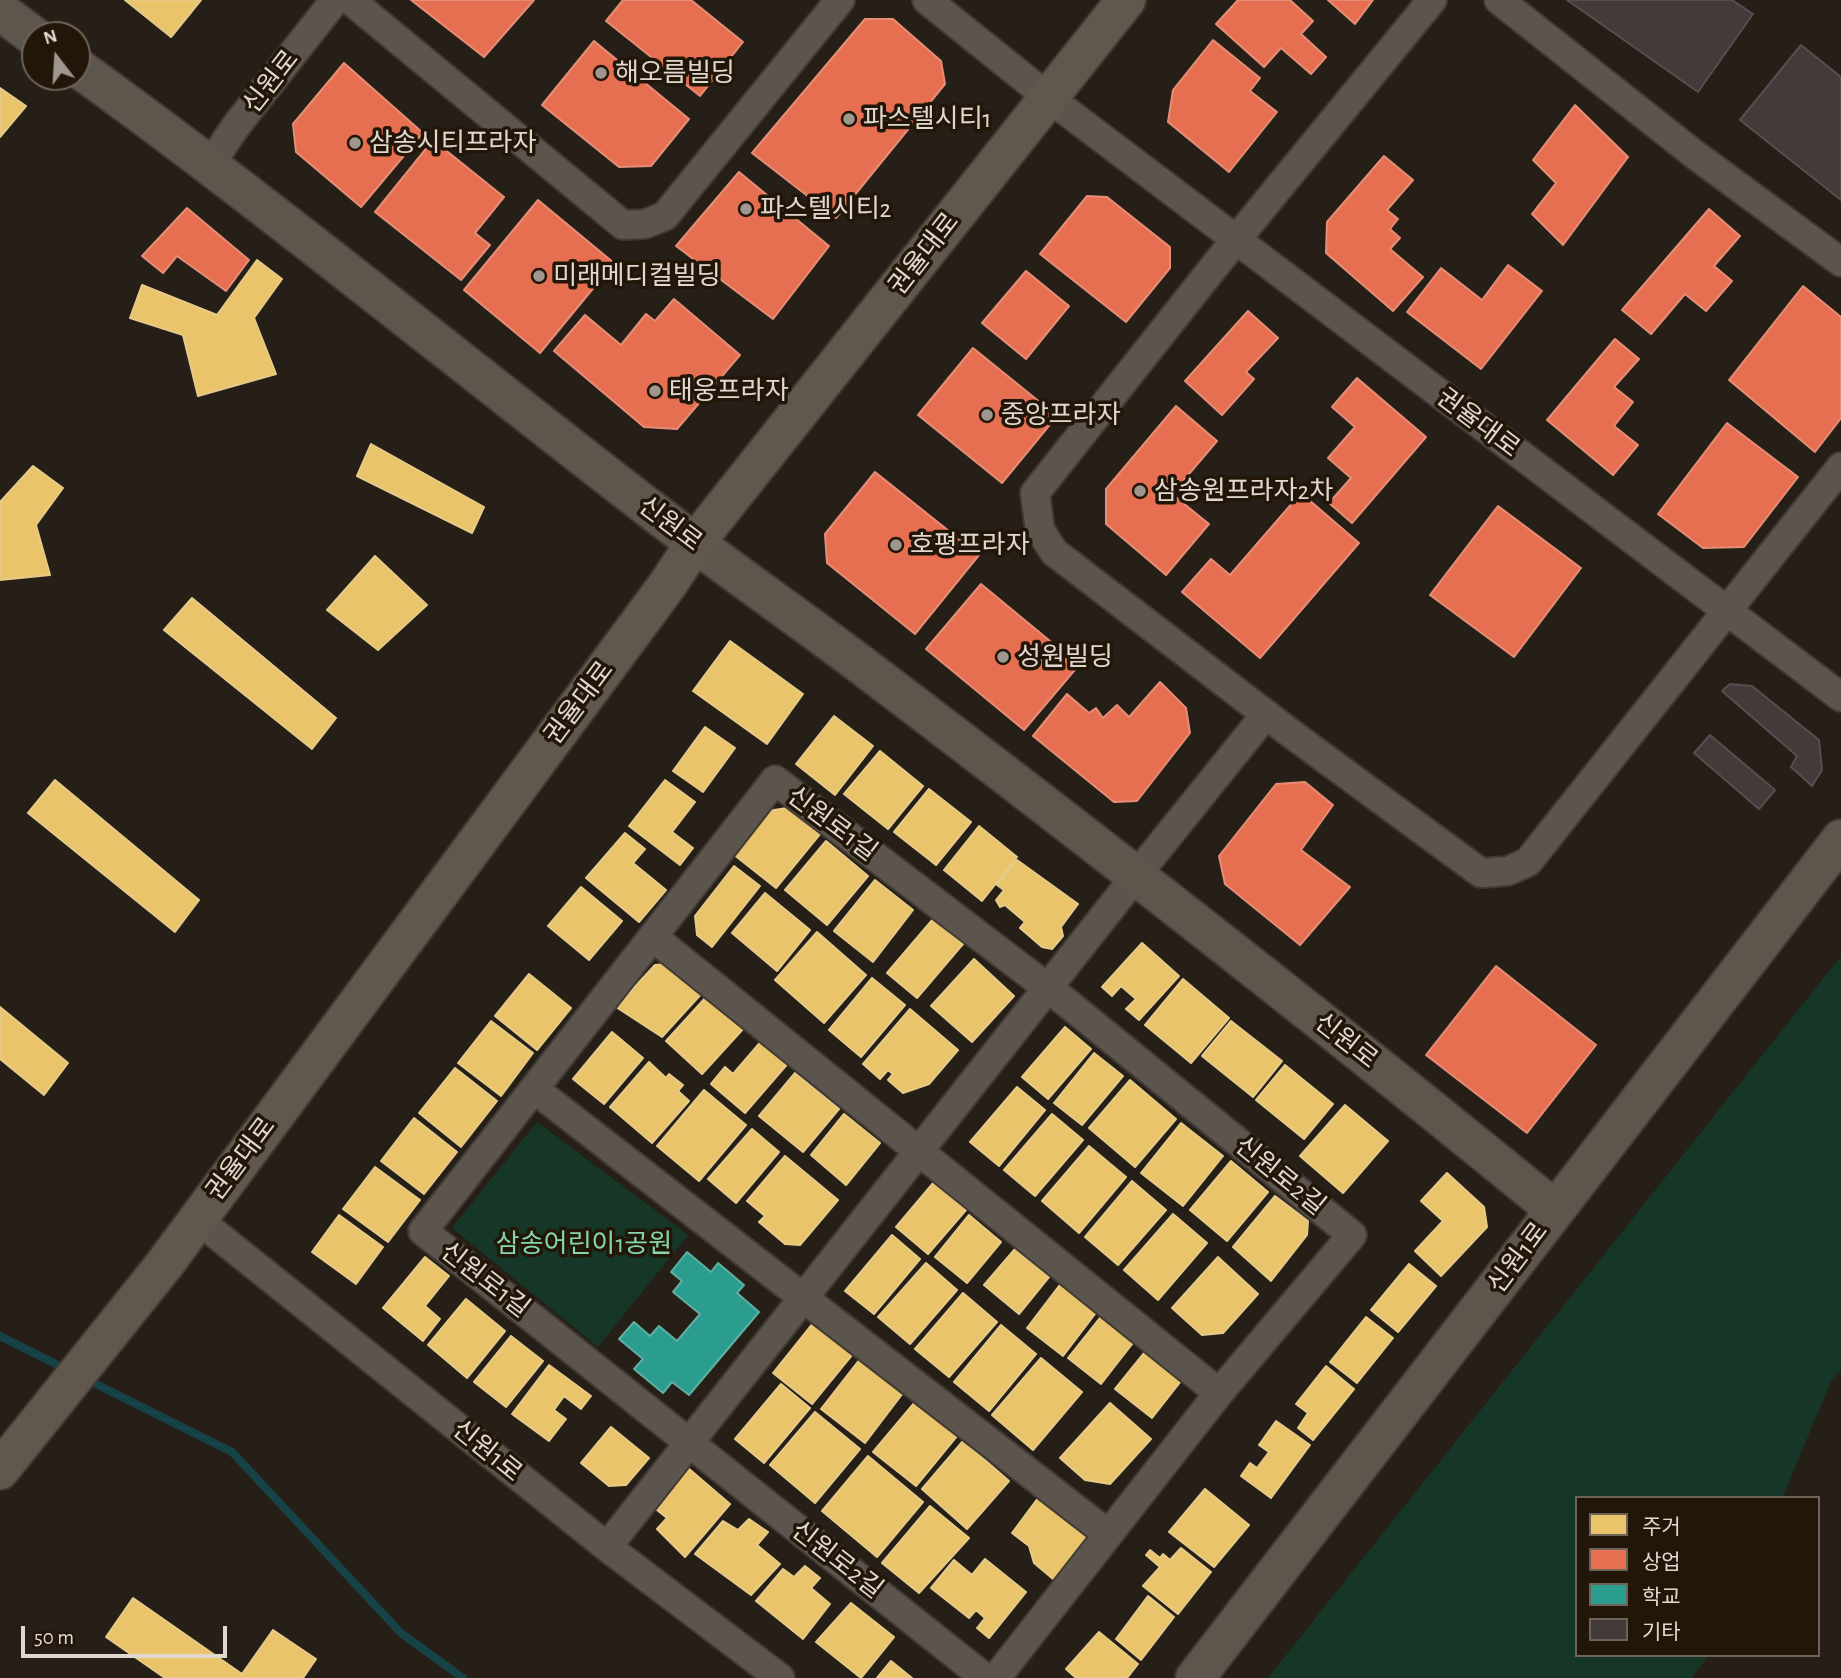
<!DOCTYPE html>
<meta charset="utf-8">
<style>
body{margin:0}
#map{position:relative;width:1841px;height:1678px;overflow:hidden;background:#261f17;font-family:"Alegreya Sans","Noto Sans KR",sans-serif}
canvas{display:block}
.legend{position:absolute;left:1575px;top:1496px;width:245px;height:161px;box-sizing:border-box;background:#221608;border:2px solid #6e6357;margin:0;padding:9px 12px;list-style:none;font-size:21px;color:#e0d7ce}
.legend li{display:flex;align-items:center;gap:14px;height:35px}
.legend b{width:35px;border:2px solid #6e6357}
.north{position:absolute;left:21px;top:21px;width:70px;height:70px;box-sizing:border-box;background:#221608;border:2px solid #6e6357;border-radius:50%;rotate:343deg;font-size:19px;font-weight:700;line-height:28px;text-align:center;color:#e0d7ce}
.north::after{content:'';display:block;margin:auto;width:24px;height:32px;background:#9f978e;clip-path:polygon(50% 0,100% 100%,50% 72%,0 100%)}
.scale{position:absolute;left:21px;top:1626px;width:206px;height:32px;box-sizing:border-box;border:4px solid #e0d7ce;border-top:0;padding-left:9px;font-size:21px;line-height:24px;white-space:nowrap;color:#e0d7ce;-webkit-text-stroke:5px #221608;paint-order:stroke}
</style>
<div id="map">
<canvas width="1841" height="1678"></canvas>
<ul class="legend">
<li><b style="height:19px;background:#e9c46a"></b>주거</li>
<li><b style="height:19px;background:#e76f51"></b>상업</li>
<li><b style="height:19px;background:#2a9d8f"></b>학교</li>
<li><b style="height:19px;background:#423b3a"></b>기타</li>
</ul>
<div class="north">N</div>
<div class="scale">50 m</div>
</div>
<script>
const ctx = document.querySelector('canvas').getContext('2d');
ctx.lineJoin = 'round';
function fill(path, color) { ctx.fillStyle = color; ctx.fill(path, 'evenodd'); }
function stroke(path, color, width, dash) { ctx.strokeStyle = color; ctx.lineWidth = width; ctx.lineCap = dash ? 'butt' : 'round'; ctx.setLineDash(dash || []); ctx.stroke(path); }
function drawText(font, color, halo, rows, align = 'center') {
  ctx.font = font + ' "Alegreya Sans","Noto Sans KR",sans-serif'; ctx.lineWidth = 7; ctx.setLineDash([]); ctx.textBaseline = 'middle'; ctx.strokeStyle = halo; ctx.fillStyle = color; for (const [text, x, y, turn = 0] of rows) {
    ctx.save(); ctx.translate(x, y); ctx.rotate((+turn || 0) * Math.PI / 180); ctx.textAlign = isNaN(turn) ? turn : align; if (halo) ctx.strokeText(text, 0, 0); ctx.fillText(text, 0, 0); ctx.restore();
  }
}
const green = new Path2D(`
 M 1841,956 L 1841,1370 L 1832,1379 L 1782,1498 L 1577,1498 L 1577,1655 L 1709,1655 L 1691,1678 L 1268,1678 Z
 M 537,1122 L 688,1235 L 598,1347 L 452,1228 Z`);
const homes = new Path2D(`
 M 125,0 L 201,0 L 171,37 Z
 M 0,88 L 26,106 L 0,137 Z
 M 257,260 L 282,279 L 254,318 L 276,374 L 198,396 L 183,335 L 130,318 L 142,285 L 217,315 Z
 M 371,444 L 484,507 L 472,533 L 357,476 Z
 M 33,466 L 63,488 L 36,525 L 50,575 L 0,580 L 0,502 Z
 M 375,556 L 427,605 L 378,650 L 327,610 Z
 M 192,598 L 336,718 L 312,749 L 164,630 Z
 M 730,641 L 803,694 L 767,744 L 693,691 Z
 M 834,716 L 873,746 L 835,795 L 796,764 Z
 M 705,727 L 735,748 L 703,792 L 673,771 Z
 M 880,751 L 923,786 L 888,829 L 844,794 Z
 M 55,780 L 199,900 L 175,932 L 28,813 Z
 M 665,780 L 695,802 L 672,832 L 693,848 L 680,865 L 629,826 Z
 M 929,789 L 971,822 L 936,865 L 894,832 Z
 M 787,808 L 820,834 L 776,888 L 733,854 L 768,811 Z
 M 979,826 L 1017,857 L 982,901 L 944,870 Z
 M 625,833 L 645,849 L 633,863 L 666,890 L 639,922 L 586,878 Z
 M 826,841 L 868,876 L 827,925 L 785,890 Z
 M 1017,860 L 1078,904 L 1061,927 L 1063,936 L 1052,949 L 1042,947 L 1020,928 L 1025,922 L 1005,905 L 1000,907 L 996,900 L 1004,890 L 997,885 Z
 M 734,866 L 760,886 L 712,947 L 697,935 L 695,916 Z
 M 875,880 L 913,910 L 873,962 L 834,931 Z
 M 581,887 L 622,921 L 589,960 L 548,926 Z
 M 765,893 L 810,930 L 777,971 L 732,933 Z
 M 933,919 L 963,944 L 917,998 L 887,973 Z
 M 817,932 L 866,975 L 824,1023 L 775,980 Z
 M 1142,943 L 1179,976 L 1139,1020 L 1126,1009 L 1136,999 L 1121,986 L 1112,996 L 1102,987 Z
 M 974,959 L 1014,996 L 972,1042 L 931,1006 Z
 M 668,964 L 703,992 L 662,1037 L 616,1007 L 655,965 Z
 M 529,974 L 571,1008 L 537,1050 L 495,1016 Z
 M 872,978 L 905,1005 L 861,1057 L 829,1030 Z
 M 1183,979 L 1229,1018 L 1191,1063 L 1145,1025 Z
 M 707,996 L 744,1028 L 702,1074 L 666,1041 Z
 M 0,1007 L 68,1063 L 44,1095 L 0,1059 Z
 M 910,1009 L 958,1050 L 929,1084 L 903,1093 L 888,1080 L 893,1074 L 888,1070 L 880,1079 L 863,1064 Z
 M 491,1021 L 533,1053 L 501,1096 L 458,1063 Z
 M 1231,1021 L 1282,1061 L 1253,1097 L 1202,1056 Z
 M 1065,1027 L 1091,1049 L 1048,1099 L 1022,1077 Z
 M 612,1032 L 643,1058 L 604,1104 L 573,1079 Z
 M 764,1038 L 790,1061 L 745,1113 L 711,1084 L 725,1067 L 733,1074 Z
 M 1094,1053 L 1123,1076 L 1082,1125 L 1054,1103 Z
 M 649,1062 L 666,1078 L 669,1074 L 683,1085 L 678,1091 L 689,1101 L 652,1143 L 610,1107 Z
 M 1285,1065 L 1333,1104 L 1304,1139 L 1256,1100 Z
 M 455,1068 L 497,1101 L 461,1147 L 419,1113 Z
 M 795,1073 L 839,1109 L 803,1152 L 759,1116 Z
 M 1130,1080 L 1176,1119 L 1135,1167 L 1089,1128 Z
 M 1017,1087 L 1045,1110 L 999,1166 L 970,1142 Z
 M 704,1090 L 746,1125 L 699,1181 L 657,1146 Z
 M 1345,1105 L 1388,1141 L 1343,1193 L 1300,1156 Z
 M 844,1114 L 880,1143 L 846,1185 L 811,1155 Z
 M 1052,1114 L 1083,1140 L 1035,1196 L 1004,1170 Z
 M 414,1118 L 457,1152 L 424,1194 L 381,1161 Z
 M 1181,1123 L 1223,1156 L 1183,1206 L 1141,1173 Z
 M 752,1129 L 779,1152 L 736,1203 L 708,1179 Z
 M 1089,1146 L 1126,1177 L 1079,1233 L 1042,1201 Z
 M 785,1156 L 838,1200 L 800,1245 L 785,1244 L 759,1222 L 765,1216 L 747,1201 Z
 M 1231,1161 L 1268,1192 L 1227,1241 L 1190,1210 Z
 M 375,1167 L 420,1200 L 388,1242 L 343,1209 Z
 M 1447,1173 L 1484,1207 L 1487,1227 L 1441,1276 L 1415,1251 L 1443,1221 L 1421,1201 Z
 M 1132,1181 L 1166,1210 L 1118,1265 L 1085,1237 Z
 M 934,1182 L 966,1210 L 928,1254 L 896,1227 Z
 M 1275,1196 L 1308,1221 L 1307,1235 L 1271,1281 L 1233,1247 Z
 M 1173,1214 L 1207,1243 L 1158,1300 L 1124,1270 Z
 M 339,1215 L 383,1247 L 356,1284 L 312,1252 Z
 M 969,1215 L 1001,1242 L 967,1283 L 935,1257 Z
 M 892,1235 L 920,1259 L 874,1314 L 845,1291 Z
 M 1015,1249 L 1049,1277 L 1019,1314 L 984,1285 Z
 M 425,1257 L 449,1276 L 425,1306 L 440,1319 L 423,1341 L 383,1308 Z
 M 1218,1257 L 1258,1294 L 1223,1333 L 1202,1335 L 1172,1308 Z
 M 926,1263 L 957,1290 L 910,1344 L 878,1317 Z
 M 1409,1264 L 1436,1286 L 1398,1332 L 1371,1310 Z
 M 1062,1282 L 1098,1310 L 1063,1356 L 1027,1328 Z
 M 963,1293 L 997,1322 L 949,1377 L 915,1349 Z
 M 466,1299 L 505,1331 L 467,1378 L 428,1345 Z
 M 1103,1314 L 1136,1339 L 1101,1384 L 1068,1358 Z
 M 1366,1317 L 1393,1338 L 1357,1383 L 1330,1362 Z
 M 813,1323 L 852,1355 L 812,1404 L 773,1373 Z
 M 1001,1325 L 1036,1354 L 989,1411 L 954,1382 Z
 M 511,1336 L 543,1361 L 506,1407 L 474,1382 Z
 M 1149,1347 L 1179,1372 L 1181,1381 L 1152,1418 L 1115,1389 Z
 M 1041,1358 L 1082,1392 L 1033,1450 L 992,1415 Z
 M 860,1359 L 903,1393 L 865,1443 L 821,1409 Z
 M 549,1365 L 591,1396 L 581,1409 L 564,1396 L 554,1410 L 566,1419 L 549,1441 L 512,1414 Z
 M 1326,1366 L 1354,1389 L 1313,1440 L 1298,1428 L 1308,1413 L 1296,1404 Z
 M 781,1384 L 810,1408 L 764,1463 L 735,1439 Z
 M 915,1402 L 957,1436 L 916,1486 L 873,1452 Z
 M 1110,1403 L 1151,1439 L 1110,1484 L 1085,1480 L 1060,1458 Z
 M 815,1412 L 860,1449 L 815,1503 L 770,1465 Z
 M 1276,1421 L 1310,1445 L 1271,1498 L 1241,1476 L 1250,1463 L 1257,1468 L 1269,1452 L 1259,1445 Z
 M 611,1427 L 649,1458 L 626,1485 L 609,1486 L 581,1463 Z
 M 963,1441 L 1009,1481 L 967,1529 L 922,1489 Z
 M 868,1456 L 923,1502 L 877,1557 L 822,1511 Z
 M 688,1468 L 730,1504 L 685,1557 L 657,1529 L 667,1518 L 657,1510 Z
 M 1205,1489 L 1249,1525 L 1214,1567 L 1169,1532 Z
 M 1041,1494 L 1090,1531 L 1090,1546 L 1059,1584 L 1034,1563 L 1029,1546 L 1012,1533 Z
 M 930,1506 L 969,1538 L 919,1593 L 882,1563 Z
 M 749,1519 L 768,1532 L 757,1545 L 780,1564 L 751,1595 L 695,1554 L 723,1521 L 738,1530 Z
 M 1181,1548 L 1211,1572 L 1178,1614 L 1143,1586 L 1160,1567 L 1146,1555 L 1150,1550 L 1160,1558 L 1163,1554 L 1170,1560 Z
 M 985,1559 L 1026,1592 L 989,1638 L 977,1628 L 985,1618 L 976,1610 L 969,1618 L 931,1588 L 954,1560 L 972,1575 Z
 M 805,1566 L 820,1578 L 811,1588 L 830,1604 L 803,1639 L 756,1601 L 783,1569 L 794,1577 Z
 M 1148,1596 L 1174,1617 L 1141,1660 L 1116,1639 Z
 M 133,1598 L 242,1674 L 273,1630 L 316,1659 L 303,1678 L 165,1678 L 106,1637 Z
 M 851,1603 L 894,1637 L 861,1678 L 816,1642 Z
 M 1099,1632 L 1138,1664 L 1127,1678 L 1076,1678 L 1066,1669 Z
 M 891,1661 L 912,1678 L 877,1678 Z`);
const shops = new Path2D(`
 M 411,0 L 534,0 L 484,57 Z
 M 623,0 L 691,0 L 743,42 L 700,96 L 606,21 Z
 M 1238,0 L 1290,0 L 1313,21 L 1301,34 L 1326,57 L 1311,74 L 1281,48 L 1264,67 L 1216,24 Z
 M 1328,0 L 1373,0 L 1355,24 Z
 M 865,19 L 893,19 L 941,61 L 945,84 L 836,218 L 752,153 Z
 M 1213,40 L 1260,78 L 1250,91 L 1277,112 L 1229,172 L 1168,122 L 1173,90 Z
 M 594,41 L 689,119 L 651,166 L 619,167 L 542,105 Z
 M 344,63 L 423,133 L 361,207 L 296,152 L 293,124 Z
 M 1575,105 L 1628,157 L 1563,245 L 1532,214 L 1556,183 L 1533,160 Z
 M 433,140 L 504,197 L 475,233 L 490,245 L 461,280 L 375,212 Z
 M 1384,156 L 1413,180 L 1387,210 L 1398,219 L 1390,229 L 1400,238 L 1390,249 L 1423,277 L 1393,311 L 1326,253 L 1327,222 Z
 M 739,172 L 829,246 L 773,319 L 676,246 Z
 M 1087,196 L 1107,197 L 1170,247 L 1170,268 L 1126,322 L 1040,254 Z
 M 538,200 L 614,263 L 540,353 L 464,290 Z
 M 187,208 L 249,260 L 226,291 L 177,256 L 163,273 L 142,256 Z
 M 1709,209 L 1740,236 L 1714,266 L 1732,281 L 1706,311 L 1685,294 L 1651,334 L 1622,310 Z
 M 1508,265 L 1542,291 L 1481,369 L 1407,312 L 1441,268 L 1482,300 Z
 M 1026,271 L 1069,306 L 1026,359 L 982,323 Z
 M 1803,286 L 1841,317 L 1841,418 L 1815,452 L 1729,380 Z
 M 674,299 L 740,355 L 677,429 L 644,427 L 554,351 L 585,315 L 621,345 L 646,314 L 655,321 Z
 M 1248,311 L 1278,338 L 1246,372 L 1254,379 L 1222,415 L 1185,381 Z
 M 1615,339 L 1639,359 L 1614,387 L 1633,402 L 1614,426 L 1638,445 L 1613,475 L 1547,420 Z
 M 973,348 L 1057,416 L 1002,483 L 918,415 Z
 M 1357,378 L 1426,437 L 1352,523 L 1329,503 L 1351,478 L 1328,458 L 1355,427 L 1332,407 Z
 M 1176,406 L 1217,441 L 1172,494 L 1209,524 L 1166,575 L 1106,524 L 1106,489 Z
 M 1727,423 L 1798,477 L 1744,547 L 1703,548 L 1658,514 Z
 M 875,472 L 979,555 L 915,634 L 827,563 L 825,534 Z
 M 1301,493 L 1359,543 L 1260,658 L 1182,592 L 1211,559 L 1230,575 Z
 M 1498,506 L 1581,568 L 1514,657 L 1430,595 Z
 M 981,584 L 1079,665 L 1024,730 L 926,649 Z
 M 1160,682 L 1186,708 L 1190,733 L 1137,801 L 1114,802 L 1033,736 L 1067,694 L 1089,713 L 1096,708 L 1103,718 L 1117,705 L 1129,717 Z
 M 1305,782 L 1333,805 L 1301,850 L 1350,887 L 1300,945 L 1225,884 L 1219,856 L 1276,784 Z
 M 1496,966 L 1596,1045 L 1527,1133 L 1426,1055 Z`);
const schools = new Path2D(`
 M 687,1252 L 711,1272 L 718,1263 L 744,1285 L 737,1293 L 759,1312 L 689,1395 L 672,1382 L 663,1393 L 634,1369 L 643,1359 L 619,1339 L 634,1322 L 650,1336 L 659,1326 L 677,1341 L 700,1314 L 673,1292 L 682,1281 L 671,1272 Z`);
const stream = new Path2D(`
 M 0,1336 L 68,1370
 M 86,1379 L 232,1452 L 401,1633 L 463,1678`);
const building = new Path2D(`
 M 1567,0 L 1732,0 L 1753,14 L 1698,92 Z
 M 1801,45 L 1841,77 L 1841,200 L 1740,120 Z
 M 1730,684 L 1752,686 L 1819,740 L 1822,770 L 1812,786 L 1791,767 L 1797,756 L 1722,691 Z
 M 1710,735 L 1775,790 L 1759,809 L 1694,753 Z`);
const street = new Path2D(`
 M 350,0 L 623,225 L 645,224 L 665,216 L 840,0
 M 927,0 L 1049,98 L 1841,697
 M 1432,0 L 1217,263 L 1035,493 L 1040,530 L 1054,552 L 1293,735 L 1481,873 L 1508,871 L 1528,862 L 1841,467
 M 1499,0 L 1694,154 L 1841,262
 M 209,166 L 236,126 L 335,0
 M 653,937 L 1219,1393
 M 534,1089 L 1108,1534
 M 197,1219 L 607,1547 L 780,1678
 M 607,1547 L 1135,877 L 1266,714
 M 985,1678 L 423,1231 L 775,780 L 1066,1002 L 1352,1235 L 1219,1393 L 996,1678`);
const secondary = new Path2D(`
 M 0,11 L 35,37
 M 77,67 C 272,208 458,361 649,508 C 721,564 795,615 868,670 C 1100,846 1329,1025 1554,1209
 M 1195,1678 L 1841,839`);
const primary = new Path2D(`
 M 0,1470 L 164,1265 L 668,584 L 695,543 L 1126,0`);
const markers = [
 [601,73,7,"#9f978e"],
 [849,119,7,"#9f978e"],
 [355,143,7,"#9f978e"],
 [746,209,7,"#9f978e"],
 [539,276,7,"#9f978e"],
 [655,391,7,"#9f978e"],
 [987,415,7,"#9f978e"],
 [1140,491,7,"#9f978e"],
 [896,545,7,"#9f978e"],
 [1003,657,7,"#9f978e"]
];
const poiNames = [
 ["해오름빌딩",615,73],
 ["파스텔시티1",863,119],
 ["삼송시티프라자",369,143],
 ["파스텔시티2",760,209],
 ["미래메디컬빌딩",553,276],
 ["태웅프라자",669,391],
 ["중앙프라자",1001,415],
 ["삼송원프라자2차",1154,491],
 ["호평프라자",910,545],
 ["성원빌딩",1017,657]
];
const streetNames = [
 ["신원로",271,82,-52],
 ["권율대로",924,254,-52],
 ["권율대로",1478,423,37],
 ["신원로",670,524,37],
 ["권율대로",579,703,-53],
 ["신원로1길",832,824,37],
 ["신원로",1346,1041,38],
 ["권율대로",241,1159,-53],
 ["신원로2길",1280,1176,39],
 ["신원1로",1518,1258,-53],
 ["신원로1길",485,1280,38],
 ["신원1로",487,1451,39],
 ["신원로2길",837,1560,38]
];
const parkNames = [
 ["삼송어린이1공원",584,1244]
];
fill(green, '#163727');
fill(homes, '#e9c46a');
stroke(homes, '#e6ca88', 2);
fill(shops, '#e76f51');
stroke(shops, '#e58e76', 2);
fill(schools, '#2a9d8f');
stroke(schools, '#61aea2', 2);
stroke(stream, '#164446', 8);
fill(building, '#423b3a');
stroke(building, '#564f4f', 2);
stroke(street, '#413a34', 32);
stroke(secondary, '#413a34', 42);
stroke(primary, '#413a34', 42);
stroke(street, '#5b554e', 28);
stroke(secondary, '#5d564d', 38);
stroke(primary, '#60584d', 38);
for (const [x, y, r, color] of markers) { const dot = new Path2D(); dot.arc(x, y, r, 0, 2 * Math.PI); ctx.fillStyle = color; ctx.fill(dot); stroke(dot, '#221608', 2.5); }
drawText('26px', '#e0d7ce', '#221608', poiNames, 'left');
drawText('26px', '#e0d7ce', '#221608', streetNames);
drawText('26px', '#87d5ac', '#221608', parkNames);
</script>
